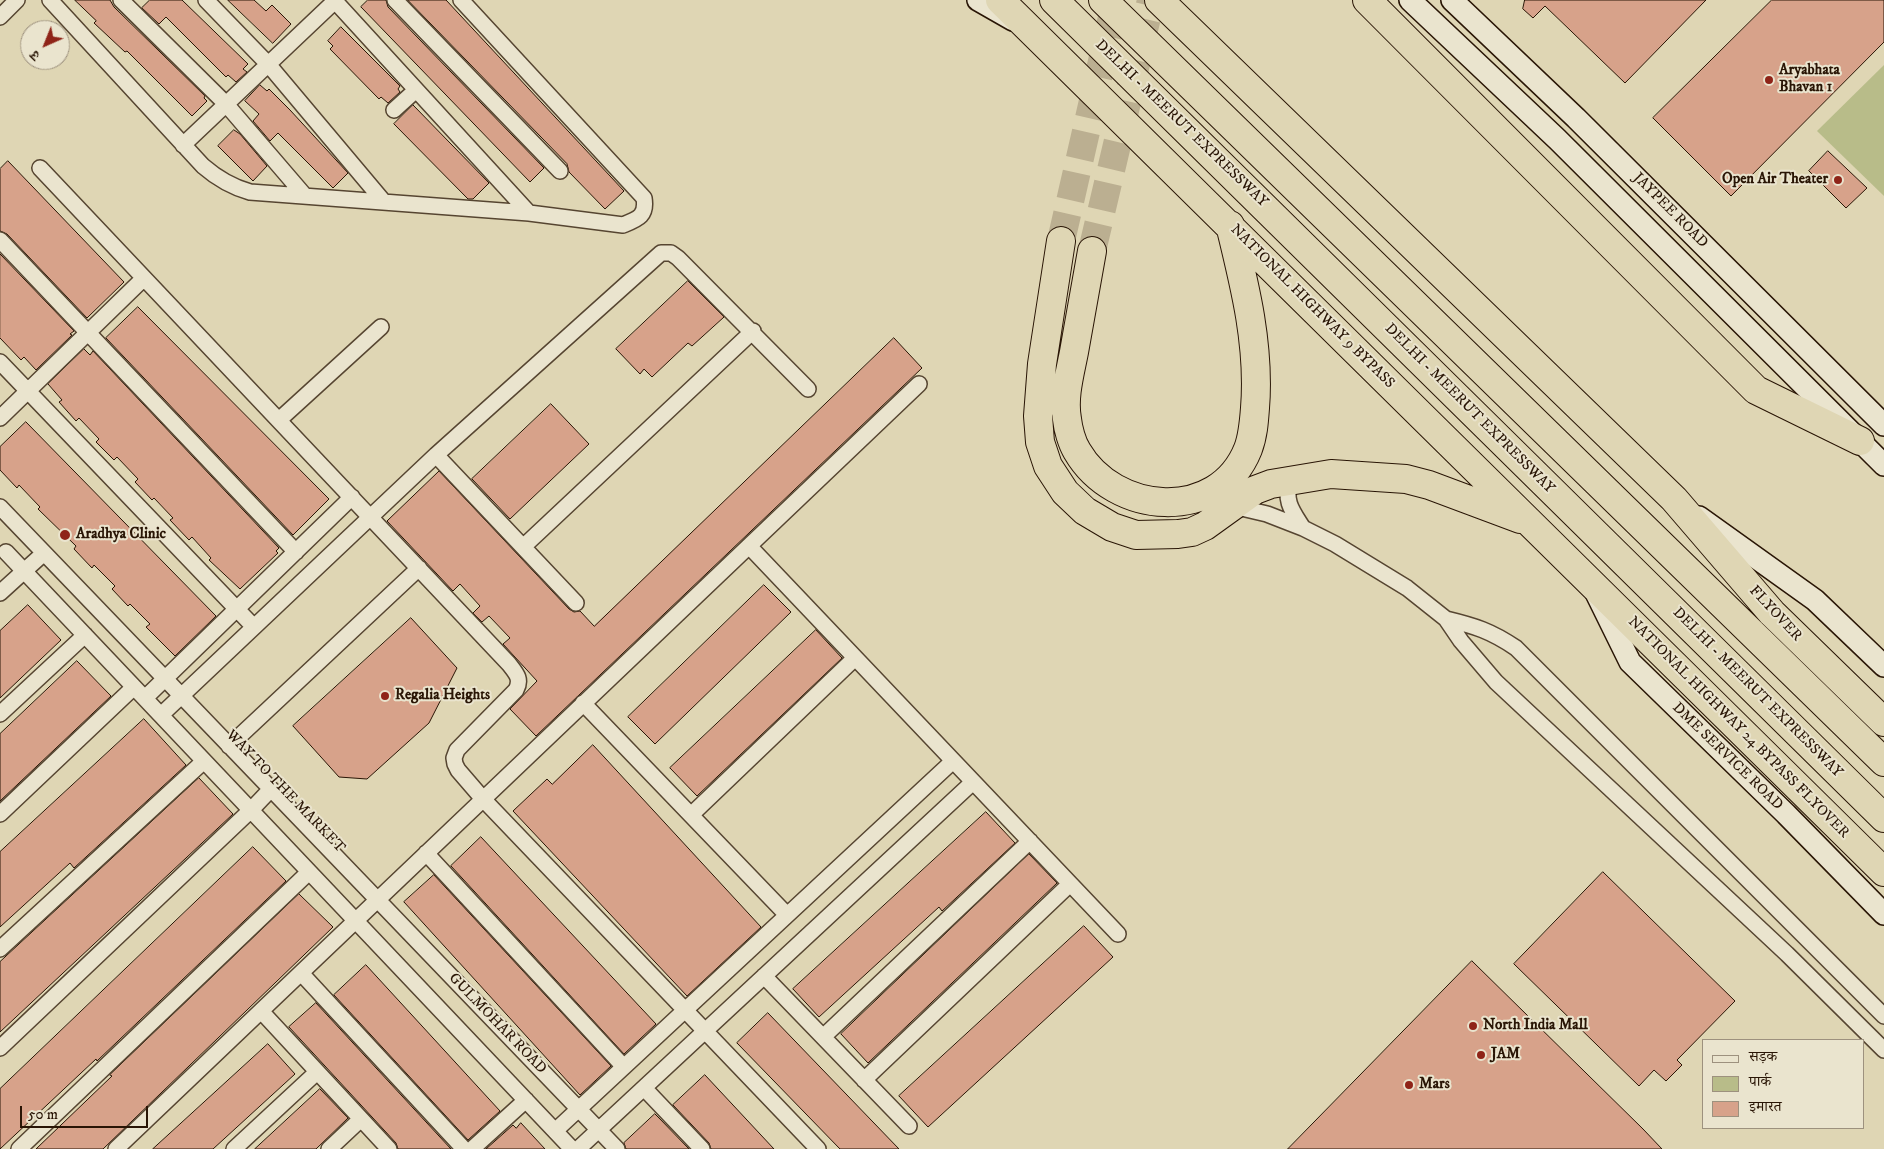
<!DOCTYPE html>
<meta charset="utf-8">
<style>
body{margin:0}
#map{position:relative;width:1884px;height:1149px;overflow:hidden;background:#dfd6b4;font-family:"IM FELL DW Pica","Noto Serif Devanagari",serif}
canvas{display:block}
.legend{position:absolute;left:1702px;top:1039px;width:162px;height:90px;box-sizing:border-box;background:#eae4ce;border:1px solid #9d917e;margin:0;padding:6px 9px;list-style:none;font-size:15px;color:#291505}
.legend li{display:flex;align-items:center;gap:10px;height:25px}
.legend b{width:25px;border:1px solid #9d917e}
.north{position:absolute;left:20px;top:20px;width:50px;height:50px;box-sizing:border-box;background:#eae4ce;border:1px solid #9d917e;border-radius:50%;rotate:224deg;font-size:14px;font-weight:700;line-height:20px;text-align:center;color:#291505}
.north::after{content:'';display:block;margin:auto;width:18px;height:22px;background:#8f2418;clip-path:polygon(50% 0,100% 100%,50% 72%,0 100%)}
.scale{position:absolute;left:20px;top:1106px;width:128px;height:22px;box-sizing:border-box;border:2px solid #291505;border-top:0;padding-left:6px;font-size:15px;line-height:18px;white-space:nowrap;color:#291505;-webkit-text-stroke:4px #eae4ce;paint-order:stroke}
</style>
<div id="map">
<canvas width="1884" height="1149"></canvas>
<ul class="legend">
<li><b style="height:6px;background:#eae4ce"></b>सड़क</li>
<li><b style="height:14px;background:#b8bc89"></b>पार्क</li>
<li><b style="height:14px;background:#d7a28a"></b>इमारत</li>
</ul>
<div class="north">उ</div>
<div class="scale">50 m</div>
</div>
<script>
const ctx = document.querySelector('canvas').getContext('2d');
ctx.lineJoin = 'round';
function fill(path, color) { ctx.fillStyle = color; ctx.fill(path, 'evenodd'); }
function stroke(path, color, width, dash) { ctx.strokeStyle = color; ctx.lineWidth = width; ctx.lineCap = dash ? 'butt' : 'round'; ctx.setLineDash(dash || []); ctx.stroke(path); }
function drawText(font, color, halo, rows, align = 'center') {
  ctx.font = font + ' "IM FELL DW Pica",serif'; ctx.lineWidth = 4; ctx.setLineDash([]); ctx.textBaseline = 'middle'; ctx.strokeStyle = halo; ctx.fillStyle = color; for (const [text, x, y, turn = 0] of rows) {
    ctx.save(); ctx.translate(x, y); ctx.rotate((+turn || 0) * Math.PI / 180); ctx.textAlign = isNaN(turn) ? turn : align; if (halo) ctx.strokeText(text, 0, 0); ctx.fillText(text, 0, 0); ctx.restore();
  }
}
const green = new Path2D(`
 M 1884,65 L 1884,196 L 1817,131 Z`);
const building = new Path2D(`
 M 75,0 L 110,0 L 114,7 L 205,96 L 204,98 L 207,101 L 192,116 L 127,51 L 125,52 L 94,23 L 96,21 Z
 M 150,0 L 182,0 L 248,64 L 243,69 L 247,72 L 236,82 L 228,75 L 226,77 L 166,17 L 159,24 L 142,8 Z
 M 228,0 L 254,0 L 266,11 L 272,5 L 291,24 L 273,43 Z
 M 368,0 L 386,0 L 388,7 L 544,168 L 530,182 L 361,7 Z
 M 408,0 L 446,0 L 624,191 L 605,209 L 569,172 L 567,164 Z
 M 1525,0 L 1706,0 L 1625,83 L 1545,6 L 1533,18 L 1523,9 Z
 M 1772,0 L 1884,0 L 1884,42 L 1731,196 L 1653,118 Z
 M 341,27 L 400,86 L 398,89 L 400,92 L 388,103 L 381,97 L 379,99 L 330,49 L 333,46 L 328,41 Z
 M 260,85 L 267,91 L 269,89 L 290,110 L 348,173 L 333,188 L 278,133 L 270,141 L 253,121 L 259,114 L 245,101 Z
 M 413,105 L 489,183 L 473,199 L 468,199 L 394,124 Z
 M 234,130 L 240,134 L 267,166 L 253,181 L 218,146 Z
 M 1828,151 L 1867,188 L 1846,208 L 1809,171 Z
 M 8,161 L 124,282 L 87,318 L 7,234 L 0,231 L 0,169 Z
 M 0,254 L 74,331 L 70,334 L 72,335 L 36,370 L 24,357 L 21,360 L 0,338 Z
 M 688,281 L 724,317 L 692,346 L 688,343 L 652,377 L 644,369 L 640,374 L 616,349 Z
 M 138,307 L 329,499 L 293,535 L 106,338 Z
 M 894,338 L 922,368 L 536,736 L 510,709 L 537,681 L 503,644 L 510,638 L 489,616 L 482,622 L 473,613 L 480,606 L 460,584 L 453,591 L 387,521 L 439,471 L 569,609 L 574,612 L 580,611 L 594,626 Z
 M 84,349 L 90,355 L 93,351 L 279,548 L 276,551 L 278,553 L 240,589 L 209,560 L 211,558 L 192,537 L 189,540 L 170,520 L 173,518 L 154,498 L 152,500 L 135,482 L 138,479 L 117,457 L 114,460 L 96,442 L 99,439 L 79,418 L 76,421 L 59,402 L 62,400 L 48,384 Z
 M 551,404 L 589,444 L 510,519 L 472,479 Z
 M 26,422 L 216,616 L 175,656 L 146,627 L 150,624 L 130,604 L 128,606 L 112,589 L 115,586 L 94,565 L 92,568 L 74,549 L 76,546 L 38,509 L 40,507 L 19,485 L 17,488 L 0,470 L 0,447 Z
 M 764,585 L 791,612 L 655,744 L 628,717 Z
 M 28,605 L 61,640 L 0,698 L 0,631 Z
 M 411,618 L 457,668 L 429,723 L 367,779 L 339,777 L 293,726 Z
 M 816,630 L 842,658 L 697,796 L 670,768 Z
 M 77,661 L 111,696 L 0,801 L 0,734 Z
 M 144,719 L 186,765 L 74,868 L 70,863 L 0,927 L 0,852 Z
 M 593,745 L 761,927 L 687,996 L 513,811 L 547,779 L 552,784 Z
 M 199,778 L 233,814 L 0,1032 L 0,962 Z
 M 986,812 L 1015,843 L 942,911 L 939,907 L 819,1017 L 793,989 Z
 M 481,837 L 656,1024 L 624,1054 L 451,866 Z
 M 253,847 L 286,881 L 97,1061 L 96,1059 L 0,1149 L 0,1089 Z
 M 1029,854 L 1057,883 L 868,1063 L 841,1034 Z
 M 1603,872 L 1735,1001 L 1677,1060 L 1682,1065 L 1666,1081 L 1654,1070 L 1639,1086 L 1514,964 Z
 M 434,875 L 611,1066 L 580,1095 L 404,902 Z
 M 299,894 L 333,927 L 103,1149 L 36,1149 L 112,1076 L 110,1075 Z
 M 1084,926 L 1113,957 L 928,1127 L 899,1096 Z
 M 1472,961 L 1643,1129 L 1662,1149 L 1288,1149 Z
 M 366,965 L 500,1111 L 468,1140 L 334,995 Z
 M 316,1003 L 451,1149 L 398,1149 L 396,1143 L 289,1027 Z
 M 768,1013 L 899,1149 L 840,1149 L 737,1043 Z
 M 268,1044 L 295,1074 L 213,1149 L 153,1149 Z
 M 705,1075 L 774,1149 L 711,1149 L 709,1143 L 673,1105 Z
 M 320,1089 L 348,1118 L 316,1149 L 255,1149 Z
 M 655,1114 L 659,1118 L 689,1149 L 626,1149 L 624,1143 Z
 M 521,1123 L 545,1149 L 486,1149 L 513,1125 L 516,1128 Z`);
const highwayTunnel = new Path2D(`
 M 1061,241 L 1116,0
 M 1092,251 L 1151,0`);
const street = new Path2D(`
 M 50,0 L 203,166 C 218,179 232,187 250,192 L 529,213 L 623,225 C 638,219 647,216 644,198 L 461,0
 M 121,0 L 226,104 L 305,196
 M 206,0 L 268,64 L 384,202
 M 334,0 L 529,213
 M 395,0 L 560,171
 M 0,17 L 17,0
 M 394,110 L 416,90
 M 183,145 L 336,0
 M 40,168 L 509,664 C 516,673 522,679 516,690 L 457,750 L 454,758 L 455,764 L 458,770 L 483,799 L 818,1149
 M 0,240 L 296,552
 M 0,362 L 254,627
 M 0,418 L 144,278
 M 279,420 L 381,327
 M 436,455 L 576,603
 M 1289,479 C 1285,503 1291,509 1303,528
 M 1233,506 L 1267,514 L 1303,528 L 1335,544 L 1407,588 L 1446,619 L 1461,641 L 1496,682 L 1787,954 L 1884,1050
 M 0,507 L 617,1149
 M 749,546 L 1118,934
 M 523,547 L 753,331
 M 6,552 L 572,1149
 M 0,593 L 44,553
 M 1446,619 C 1475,626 1491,631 1516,648 L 1884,1016
 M 145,698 L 352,497
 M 583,703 L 787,915
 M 0,714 L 85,635
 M 161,715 L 436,455 L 661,253 L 671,253 L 678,258 L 808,389
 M 229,746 L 419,568
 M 0,814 L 134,687
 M 691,815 L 855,658
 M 426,853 L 624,1067
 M 0,949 L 204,761
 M 301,973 L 464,1149
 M 764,976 L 909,1126
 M 261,1011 L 389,1149
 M 823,1037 L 1030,841
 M 0,1048 L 251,810 L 271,789
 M 864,1080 L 1070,884
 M 644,1088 L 702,1149
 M 555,1131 L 953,761
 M 19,1149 L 309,872
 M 116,1149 L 919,384
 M 234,1149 L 317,1072
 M 329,1149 L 361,1119
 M 472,1149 L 526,1100
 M 578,1149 L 973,782`);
const secondary = new Path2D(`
 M 978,0 L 1013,20
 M 1410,0 L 1557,139 L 1884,465
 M 1452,0 L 1576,118 L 1884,425
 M 1699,517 L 1815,600 L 1884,666
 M 1597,595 L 1630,662 L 1786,814 L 1884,914`);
const highway = new Path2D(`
 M 1000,0 L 1884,872
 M 1054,0 L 1884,818
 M 1103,0 L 1884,762
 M 1159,0 L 1674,499 L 1772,613 L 1884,722
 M 1367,0 L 1756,390 L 1860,441
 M 1061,241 L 1042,364 L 1038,416 L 1040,442 L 1048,466 L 1065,492 L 1085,511 L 1112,527 L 1136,535 L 1178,534 L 1192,532 L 1205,526 L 1255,490 L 1271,484 L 1331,474 L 1406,479 L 1429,485 L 1520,519
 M 1092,251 C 1086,285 1080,318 1074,352 C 1070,373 1063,397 1067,419 C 1068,429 1072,443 1077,451 C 1114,515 1218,524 1248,449 C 1253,436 1254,422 1255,408 C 1260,346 1245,286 1230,225`);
const markers = [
 [1769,80,5,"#8f2418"],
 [1838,180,5,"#8f2418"],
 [65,535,6,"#8f2418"],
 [385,696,5,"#8f2418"],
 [1473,1026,5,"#8f2418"],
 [1481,1055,5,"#8f2418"],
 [1409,1085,5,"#8f2418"]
];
const poiNames = [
 ["Aryabhata",1779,71],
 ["Bhavan 1",1779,88],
 ["Open Air Theater",1828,180,"right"],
 ["Aradhya Clinic",76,535],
 ["Regalia Heights",395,696],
 ["North India Mall",1483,1026],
 ["JAM",1491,1055],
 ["Mars",1419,1085]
];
const streetNames = [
 ["DELHI - MEERUT EXPRESSWAY",1181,124,44],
 ["JAYPEE ROAD",1670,211,45],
 ["NATIONAL HIGHWAY 9 BYPASS",1312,307,45],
 ["DELHI - MEERUT EXPRESSWAY",1469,409,45],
 ["FLYOVER",1775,614,47],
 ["DELHI - MEERUT EXPRESSWAY",1757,693,45],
 ["NATIONAL HIGHWAY 24 BYPASS FLYOVER",1738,728,45],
 ["DME SERVICE ROAD",1727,757,44],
 ["WAY TO THE MARKET",285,792,46],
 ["GULMOHAR ROAD",497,1024,46]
];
fill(green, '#b8bc89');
fill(building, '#d7a28a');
stroke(building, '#291505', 1);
stroke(highwayTunnel, '#bbaf91', 28, [28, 14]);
stroke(street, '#564531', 18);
stroke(secondary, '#291505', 24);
stroke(highway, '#291505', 30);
stroke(street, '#eae4ce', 15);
stroke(secondary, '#eae4ce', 21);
stroke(highway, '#dfd6b4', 28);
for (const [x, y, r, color] of markers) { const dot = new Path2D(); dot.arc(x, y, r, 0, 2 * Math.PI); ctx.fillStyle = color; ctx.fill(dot); stroke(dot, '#eae4ce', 2); }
drawText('bold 15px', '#291505', '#eae4ce', poiNames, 'left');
drawText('15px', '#291505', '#eae4ce', streetNames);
</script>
